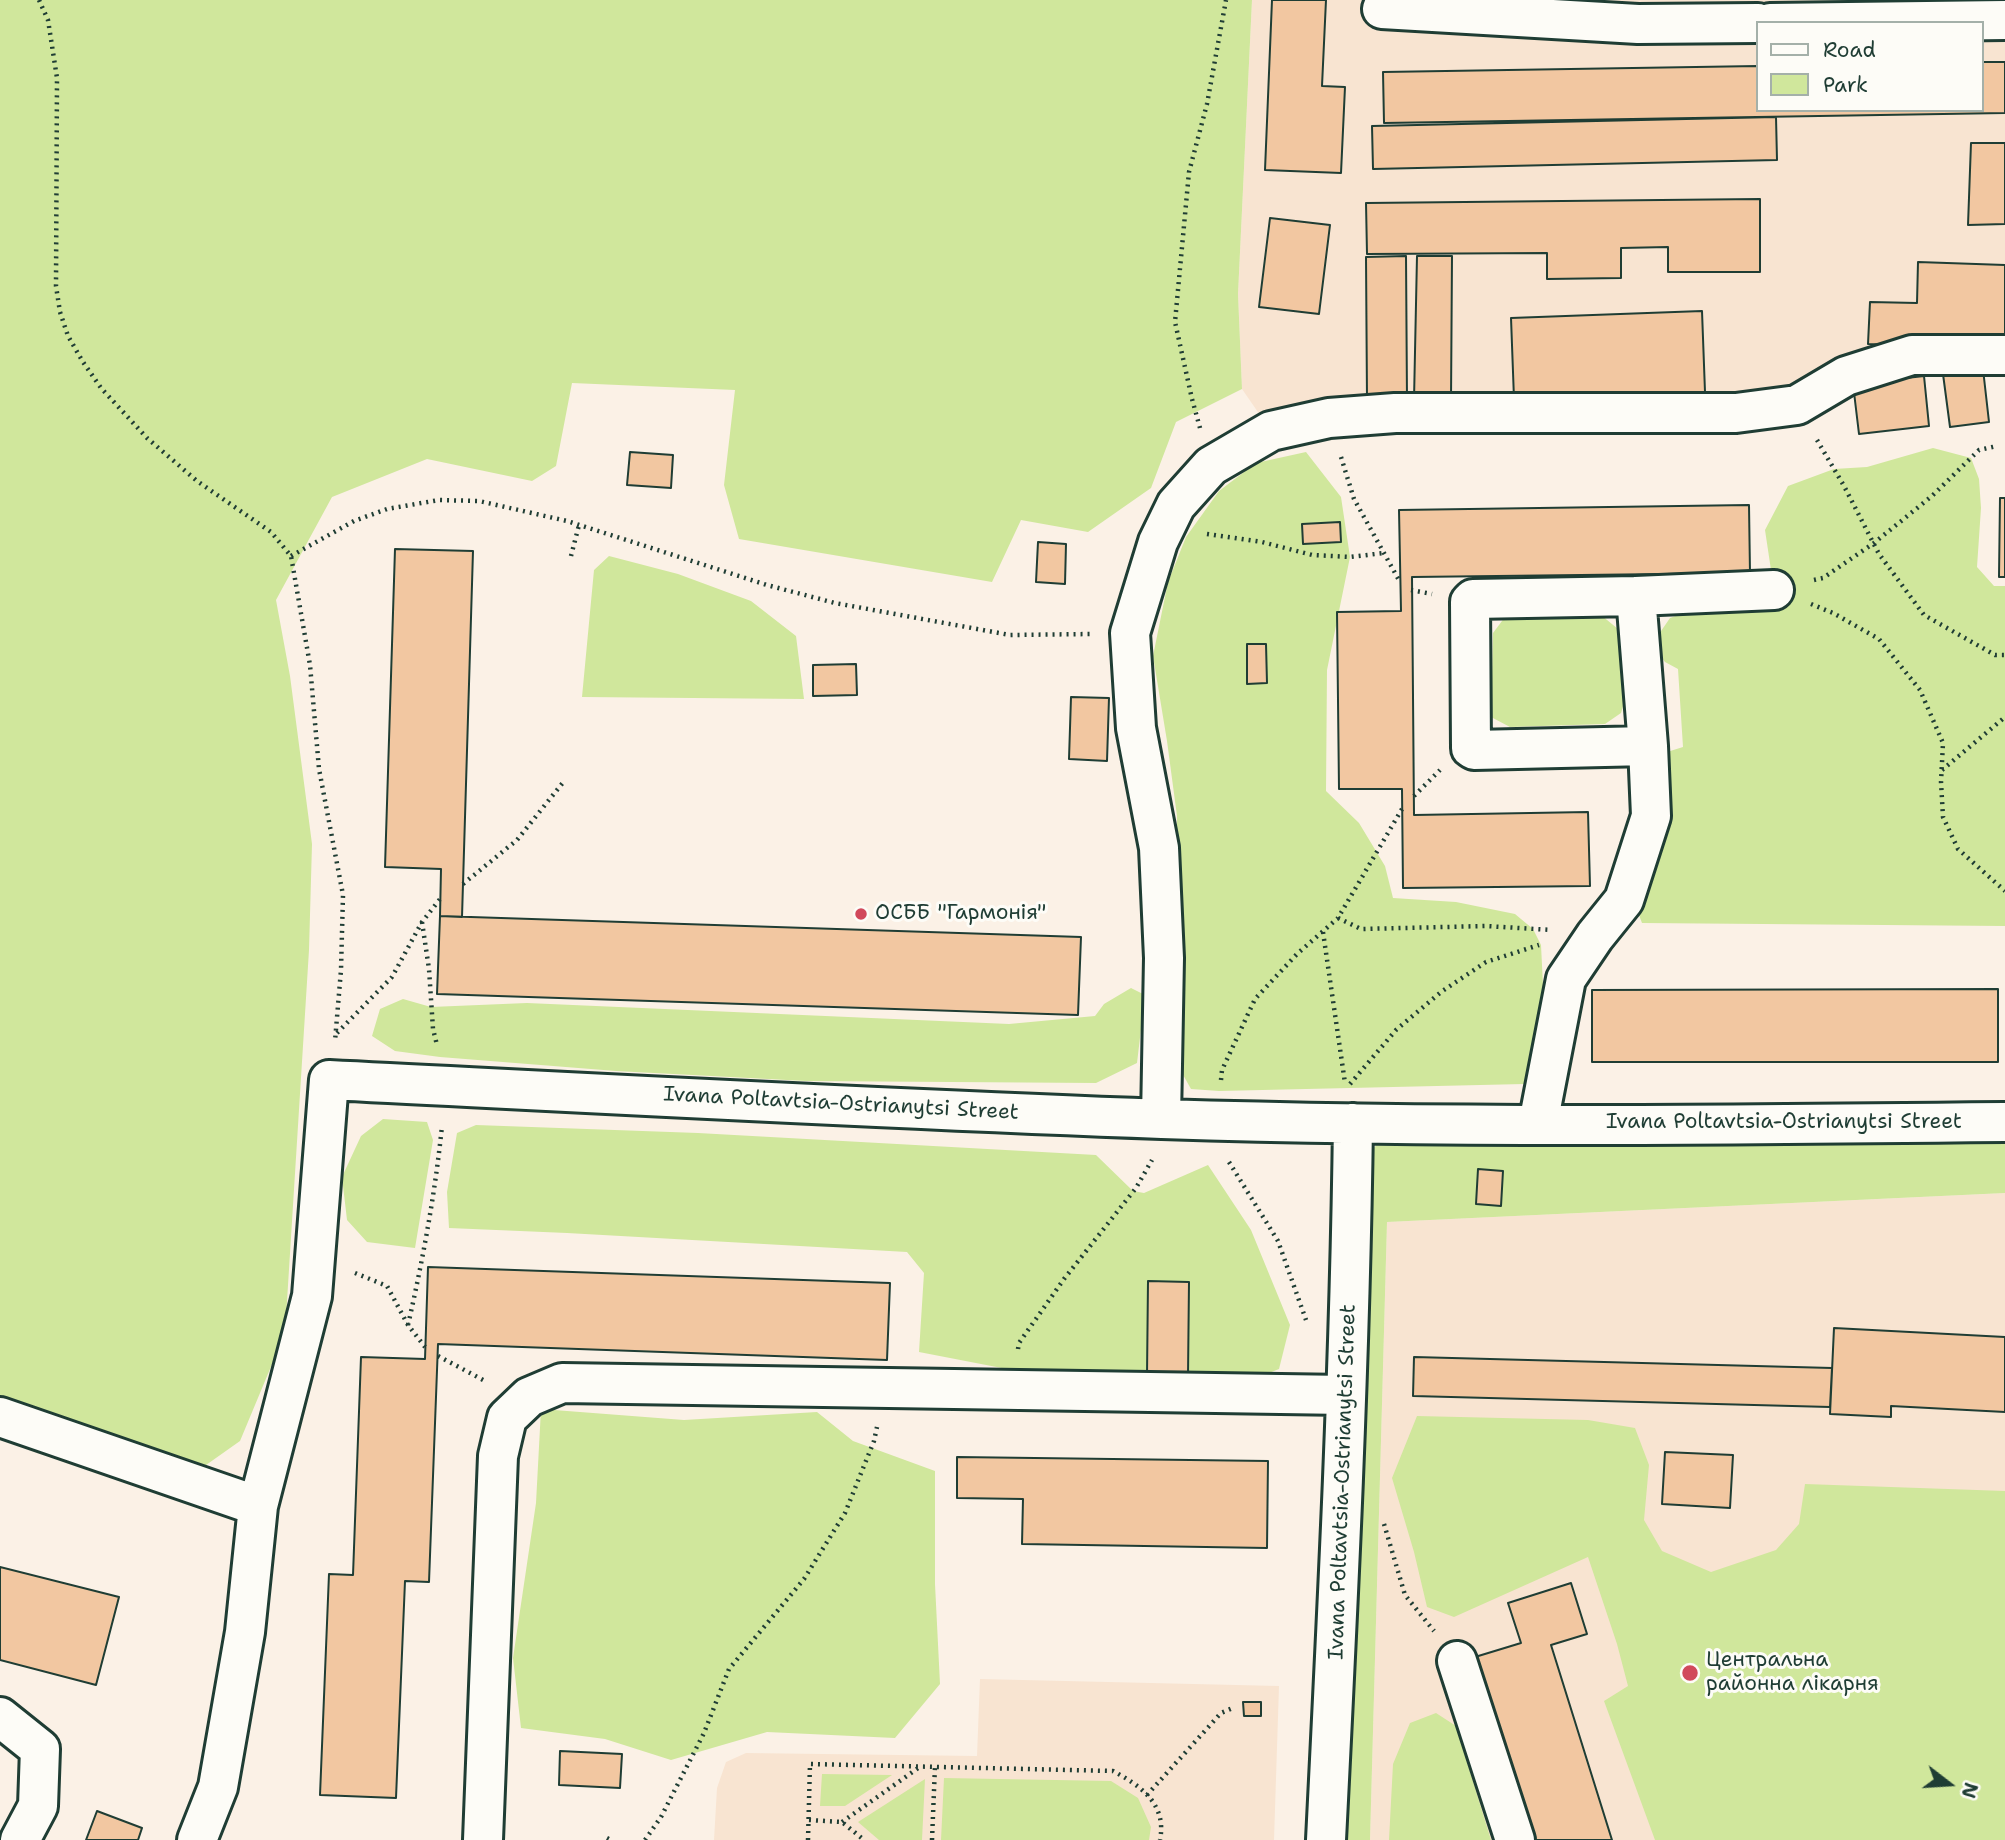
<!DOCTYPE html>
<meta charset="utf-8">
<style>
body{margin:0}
#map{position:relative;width:2005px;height:1840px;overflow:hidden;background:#fbf1e6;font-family:"Shantell Sans",sans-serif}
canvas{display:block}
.legend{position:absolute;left:1756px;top:21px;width:228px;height:91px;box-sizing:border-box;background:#fdfcf7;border:2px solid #a4b0a9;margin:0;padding:9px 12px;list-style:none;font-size:21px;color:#1f3d34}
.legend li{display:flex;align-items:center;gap:14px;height:35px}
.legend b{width:35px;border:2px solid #a4b0a9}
.north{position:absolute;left:1914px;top:1749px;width:70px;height:70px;-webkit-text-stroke:5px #fdfcf7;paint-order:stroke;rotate:107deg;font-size:19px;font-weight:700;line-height:28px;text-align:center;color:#1f3d34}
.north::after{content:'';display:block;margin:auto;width:24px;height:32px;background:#1f3d34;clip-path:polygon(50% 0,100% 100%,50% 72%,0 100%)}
</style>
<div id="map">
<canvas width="2005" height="1840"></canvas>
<ul class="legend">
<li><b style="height:9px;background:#fdfcf7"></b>Road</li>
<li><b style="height:19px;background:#d0e79c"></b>Park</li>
</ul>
<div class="north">N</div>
</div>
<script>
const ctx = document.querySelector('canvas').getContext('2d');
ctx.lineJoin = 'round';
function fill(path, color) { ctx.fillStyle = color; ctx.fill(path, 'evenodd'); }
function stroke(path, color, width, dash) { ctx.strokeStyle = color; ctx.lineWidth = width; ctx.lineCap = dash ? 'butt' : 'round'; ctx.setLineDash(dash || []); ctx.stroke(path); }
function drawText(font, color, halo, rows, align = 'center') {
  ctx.font = font + ' "Shantell Sans",sans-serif'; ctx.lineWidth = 6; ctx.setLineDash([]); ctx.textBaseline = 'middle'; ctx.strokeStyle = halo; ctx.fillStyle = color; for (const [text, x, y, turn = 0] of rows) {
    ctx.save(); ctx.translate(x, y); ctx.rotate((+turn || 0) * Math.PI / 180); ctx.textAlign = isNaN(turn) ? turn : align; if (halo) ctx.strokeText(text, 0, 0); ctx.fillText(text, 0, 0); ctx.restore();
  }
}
const built = new Path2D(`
 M 1252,0 L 2005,0 L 2005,355 L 1912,355 L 1797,405 L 1271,431 L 1242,389 L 1238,294 ZM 1758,23 L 1982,23 L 1982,110 L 1758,110 Z
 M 2005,1193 L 2005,1840 L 1370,1840 L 1387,1222 Z
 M 980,1679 L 1279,1686 L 1274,1840 L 714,1840 L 717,1788 L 726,1762 L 746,1753 L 977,1756 Z`);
const green = new Path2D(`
 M 0,0 L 1252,0 L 1238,294 L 1242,389 L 1176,422 L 1151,488 L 1088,532 L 1021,520 L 992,582 L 739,539 L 724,485 L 735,390 L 572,383 L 556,466 L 532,481 L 427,459 L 332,497 L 276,600 L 290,676 L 312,844 L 309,950 L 285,1333 L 240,1441 L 199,1470 L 0,1402 Z
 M 1933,448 L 1971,458 L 1979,479 L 1981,508 L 1977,567 L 1994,586 L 2005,586 L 2005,926 L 1642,923 L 1639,915 L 1643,891 L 1667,752 L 1683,747 L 1678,669 L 1665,662 L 1658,653 L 1659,634 L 1670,618 L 1689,611 L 1750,613 L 1771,606 L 1774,590 L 1765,530 L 1788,486 L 1834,469 L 1867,467 Z
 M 1306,452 L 1341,497 L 1350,557 L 1327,670 L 1326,791 L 1359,823 L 1385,866 L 1393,898 L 1456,902 L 1515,914 L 1533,929 L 1541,945 L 1544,1005 L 1524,1084 L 1219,1091 L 1191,1089 L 1182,1073 L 1175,927 L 1177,816 L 1167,741 L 1153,656 L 1168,582 L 1186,537 L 1219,491 L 1256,463 Z
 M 609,556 L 678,574 L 751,601 L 796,636 L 804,699 L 582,697 L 594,570 Z
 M 1601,615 L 1618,629 L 1625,654 L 1627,693 L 1621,713 L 1605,724 L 1510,727 L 1491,717 L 1493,633 L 1505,617 Z
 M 1131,988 L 1145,995 L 1137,1063 L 1096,1083 L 806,1081 L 616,1071 L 440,1057 L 395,1051 L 372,1036 L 380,1009 L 403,999 L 431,1007 L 527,1003 L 1009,1024 L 1095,1016 L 1104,1004 Z
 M 383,1119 L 427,1122 L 433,1140 L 415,1248 L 367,1242 L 347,1220 L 342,1177 L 361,1136 Z
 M 476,1125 L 698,1133 L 1096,1155 L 1133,1191 L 1144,1193 L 1208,1165 L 1251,1230 L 1290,1325 L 1279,1369 L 1244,1383 L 1079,1372 L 1058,1369 L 1012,1370 L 919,1352 L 924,1273 L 907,1252 L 567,1233 L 449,1228 L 447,1192 L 457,1133 Z
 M 2005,1134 L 2005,1193 L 1387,1222 L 1370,1840 L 1339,1840 L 1365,1158 L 1381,1140 Z
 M 541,1409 L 684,1420 L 817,1412 L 853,1441 L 935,1471 L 935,1584 L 940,1684 L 895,1738 L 767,1732 L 671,1760 L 605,1739 L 521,1728 L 513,1658 L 536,1503 Z
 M 1417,1416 L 1588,1420 L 1635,1428 L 1649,1465 L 1644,1520 L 1662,1551 L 1711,1572 L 1776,1550 L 1799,1524 L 1805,1484 L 2005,1491 L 2005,1840 L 1655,1840 L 1604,1701 L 1628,1686 L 1617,1644 L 1588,1557 L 1454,1617 L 1427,1607 L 1414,1552 L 1392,1478 Z
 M 1436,1713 L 1456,1726 L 1491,1840 L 1389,1840 L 1393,1764 L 1410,1723 Z
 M 822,1774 L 892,1775 L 845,1806 L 820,1806 Z
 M 944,1778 L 1111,1781 L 1138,1798 L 1151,1827 L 1149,1840 L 941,1840 Z
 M 925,1779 L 922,1840 L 879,1840 L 858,1822 Z`);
const building = new Path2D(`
 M 1272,0 L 1326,0 L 1322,86 L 1345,87 L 1341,173 L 1265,170 Z
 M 1982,62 L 2005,62 L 2005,113 L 1384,123 L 1383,72 L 1758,66 L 1758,110 L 1982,110 Z
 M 1776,117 L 1777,160 L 1373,169 L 1372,126 Z
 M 1971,143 L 2005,143 L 2005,224 L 1968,225 Z
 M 1760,199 L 1760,272 L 1668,272 L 1668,247 L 1621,248 L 1621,278 L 1547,279 L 1547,253 L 1367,254 L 1366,203 Z
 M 1270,218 L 1330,225 L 1319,314 L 1259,307 Z
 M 1406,256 L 1407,400 L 1367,400 L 1366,257 Z
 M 1417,256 L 1452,256 L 1451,400 L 1414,400 Z
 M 1918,262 L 2005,265 L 2005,347 L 1868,344 L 1870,302 L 1917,303 Z
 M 1702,311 L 1705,392 L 1514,399 L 1511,318 Z
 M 1983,369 L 1989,422 L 1950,427 L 1943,374 Z
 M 1924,376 L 1929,426 L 1859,434 L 1853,384 Z
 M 630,452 L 673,455 L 671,488 L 627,485 Z
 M 2000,498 L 2005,498 L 2005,577 L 1999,577 Z
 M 1749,505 L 1750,573 L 1412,577 L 1414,815 L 1588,812 L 1590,886 L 1403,888 L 1402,789 L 1339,789 L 1337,612 L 1401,611 L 1399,510 Z
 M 1340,522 L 1341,542 L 1303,544 L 1302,524 Z
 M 1038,542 L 1066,544 L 1065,584 L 1036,582 Z
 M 395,549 L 473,551 L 462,917 L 440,916 L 441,869 L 385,867 Z
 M 1247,644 L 1266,644 L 1267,683 L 1247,684 Z
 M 856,664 L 857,695 L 813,696 L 813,665 Z
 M 1071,697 L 1109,698 L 1107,761 L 1069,759 Z
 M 440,916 L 1081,937 L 1078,1015 L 437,994 Z
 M 1998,989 L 1998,1062 L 1592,1062 L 1592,990 Z
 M 1478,1169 L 1503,1171 L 1501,1206 L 1476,1204 Z
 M 428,1267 L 890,1283 L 887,1360 L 438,1344 L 429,1582 L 405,1581 L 396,1798 L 320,1795 L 329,1574 L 353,1575 L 361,1357 L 425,1359 Z
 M 1148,1281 L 1189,1282 L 1188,1376 L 1147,1375 Z
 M 1834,1328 L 2005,1337 L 2005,1412 L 1891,1406 L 1891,1417 L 1830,1414 Z
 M 1414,1357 L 1832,1368 L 1830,1407 L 1413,1396 Z
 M 1665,1452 L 1733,1455 L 1730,1508 L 1662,1504 Z
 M 957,1457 L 1268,1461 L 1267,1548 L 1022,1544 L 1023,1499 L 957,1498 Z
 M 0,1567 L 119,1597 L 96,1685 L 0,1660 Z
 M 1571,1583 L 1587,1634 L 1551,1645 L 1612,1840 L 1533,1840 L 1475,1657 L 1521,1643 L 1508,1603 Z
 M 1243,1702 L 1261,1702 L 1261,1716 L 1244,1716 Z
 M 560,1751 L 622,1754 L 620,1788 L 559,1785 Z
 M 97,1811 L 142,1828 L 138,1840 L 86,1840 Z`);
const path = new Path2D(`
 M 39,0 L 48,20 L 57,78 L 56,286 L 60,312 L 68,336 L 83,362 L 101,388 L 147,438 L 197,481 L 271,532 L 291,556 L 310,665 L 319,769 L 343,895 L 341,970 L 335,1041
 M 1200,428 L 1192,399 L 1175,322 L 1189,172 L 1207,104 L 1226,0
 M 1817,440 L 1844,486 L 1879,554 L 1924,615 L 1995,655 L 2005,655
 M 1341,457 L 1354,499 L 1400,582
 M 1207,534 L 1262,542 L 1312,555 L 1350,557 L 1384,553
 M 291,556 L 354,521 L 387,509 L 439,500 L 479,501 L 567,521 L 767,585 L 835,603 L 1010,635 L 1091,634
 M 571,556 L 579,525
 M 1814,580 L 1823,578 L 1874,543 L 1932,496 L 1979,450 L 1997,446
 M 1411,590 L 1432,594
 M 1811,604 L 1833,613 L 1879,639 L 1920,690 L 1943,743 L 1941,782 L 1943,817 L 1958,849 L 2005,891
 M 1942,770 L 2005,717
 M 1414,796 L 1440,770
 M 463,884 L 517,840 L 565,780
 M 1338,918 L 1361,929 L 1486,926 L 1552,930
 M 422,922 L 429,969 L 433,1029 L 437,1045
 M 1323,932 L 1345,1083
 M 337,1033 L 392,977 L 422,922 L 440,899
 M 1221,1080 L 1222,1070 L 1255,999 L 1297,954 L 1338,918 L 1402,809
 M 1350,1084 L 1396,1030 L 1441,992 L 1486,962 L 1539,945
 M 1229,1162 L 1278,1241 L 1306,1320
 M 355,1273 L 387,1286 L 408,1325 L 425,1347
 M 408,1325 C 423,1259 435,1194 442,1126
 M 1018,1349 L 1019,1343 L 1064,1279 L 1136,1188 L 1152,1160
 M 438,1356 L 487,1382
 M 1384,1524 L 1405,1595 L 1434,1631
 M 1147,1795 L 1221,1713 L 1235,1707
 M 809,1820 L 842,1822 L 864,1840
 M 842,1822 L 921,1766
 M 607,1838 L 611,1840
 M 645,1840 L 661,1817 L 704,1733 L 729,1669 L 804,1579 L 845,1513 L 874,1441 L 877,1427
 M 808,1840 L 810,1764 L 1113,1771 C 1141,1786 1167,1804 1160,1840
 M 932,1840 L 935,1766`);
const minor = new Path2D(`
 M 1382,9 L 1638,24 L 1758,23
 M 1770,23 L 2005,20
 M 1648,746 L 1474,750 L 1471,748 L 1470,602 L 1473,599 L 1636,596 L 1774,590
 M 1161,1119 L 1164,958 L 1159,848 L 1136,728 L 1130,633 L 1158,542 L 1176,505 L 1211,466 L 1271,431 L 1329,418 L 1395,413 L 1736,413 L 1797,405 L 1846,376 L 1912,355 L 2005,355
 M 1538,1124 L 1566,979 L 1595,936 L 1624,900 L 1651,816 L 1648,746 L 1636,596
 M 0,1417 L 258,1506
 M 1457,1661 L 1515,1840
 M 0,1717 L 40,1749 L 38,1806 L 20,1840
 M 197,1840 L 218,1787 L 245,1632 L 258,1506 L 312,1296 L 329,1080 C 607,1094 884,1109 1162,1119 C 1443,1128 1724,1125 2005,1122
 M 483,1840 L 498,1456 L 507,1418 L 529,1397 L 562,1383 L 1346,1395
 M 1326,1840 C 1338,1601 1350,1362 1353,1123`);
const markers = [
 [861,914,7,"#d1495b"],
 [1690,1673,9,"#d1495b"]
];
const poiNames = [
 ["ОСББ \"Гармонія\"",875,914],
 ["Центральна",1706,1661],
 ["районна лікарня",1706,1685]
];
const streetNames = [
 ["Ivana Poltavtsia-Ostrianytsi Street",841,1104,3],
 ["Ivana Poltavtsia-Ostrianytsi Street",1784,1123],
 ["Ivana Poltavtsia-Ostrianytsi Street",1343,1482,-88]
];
fill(built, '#f8e4d1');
fill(green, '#d0e79c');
fill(building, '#f2c7a1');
stroke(building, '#1f3d34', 2);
stroke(minor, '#1f3d34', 44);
stroke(path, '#1f3d34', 4.5, [2, 5]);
stroke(minor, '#fdfcf7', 38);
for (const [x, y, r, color] of markers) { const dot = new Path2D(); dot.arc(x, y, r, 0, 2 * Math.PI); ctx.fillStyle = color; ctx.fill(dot); stroke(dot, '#fdfcf7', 2.5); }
drawText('21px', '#1f3d34', '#fdfcf7', poiNames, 'left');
drawText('21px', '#1f3d34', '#fdfcf7', streetNames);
</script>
